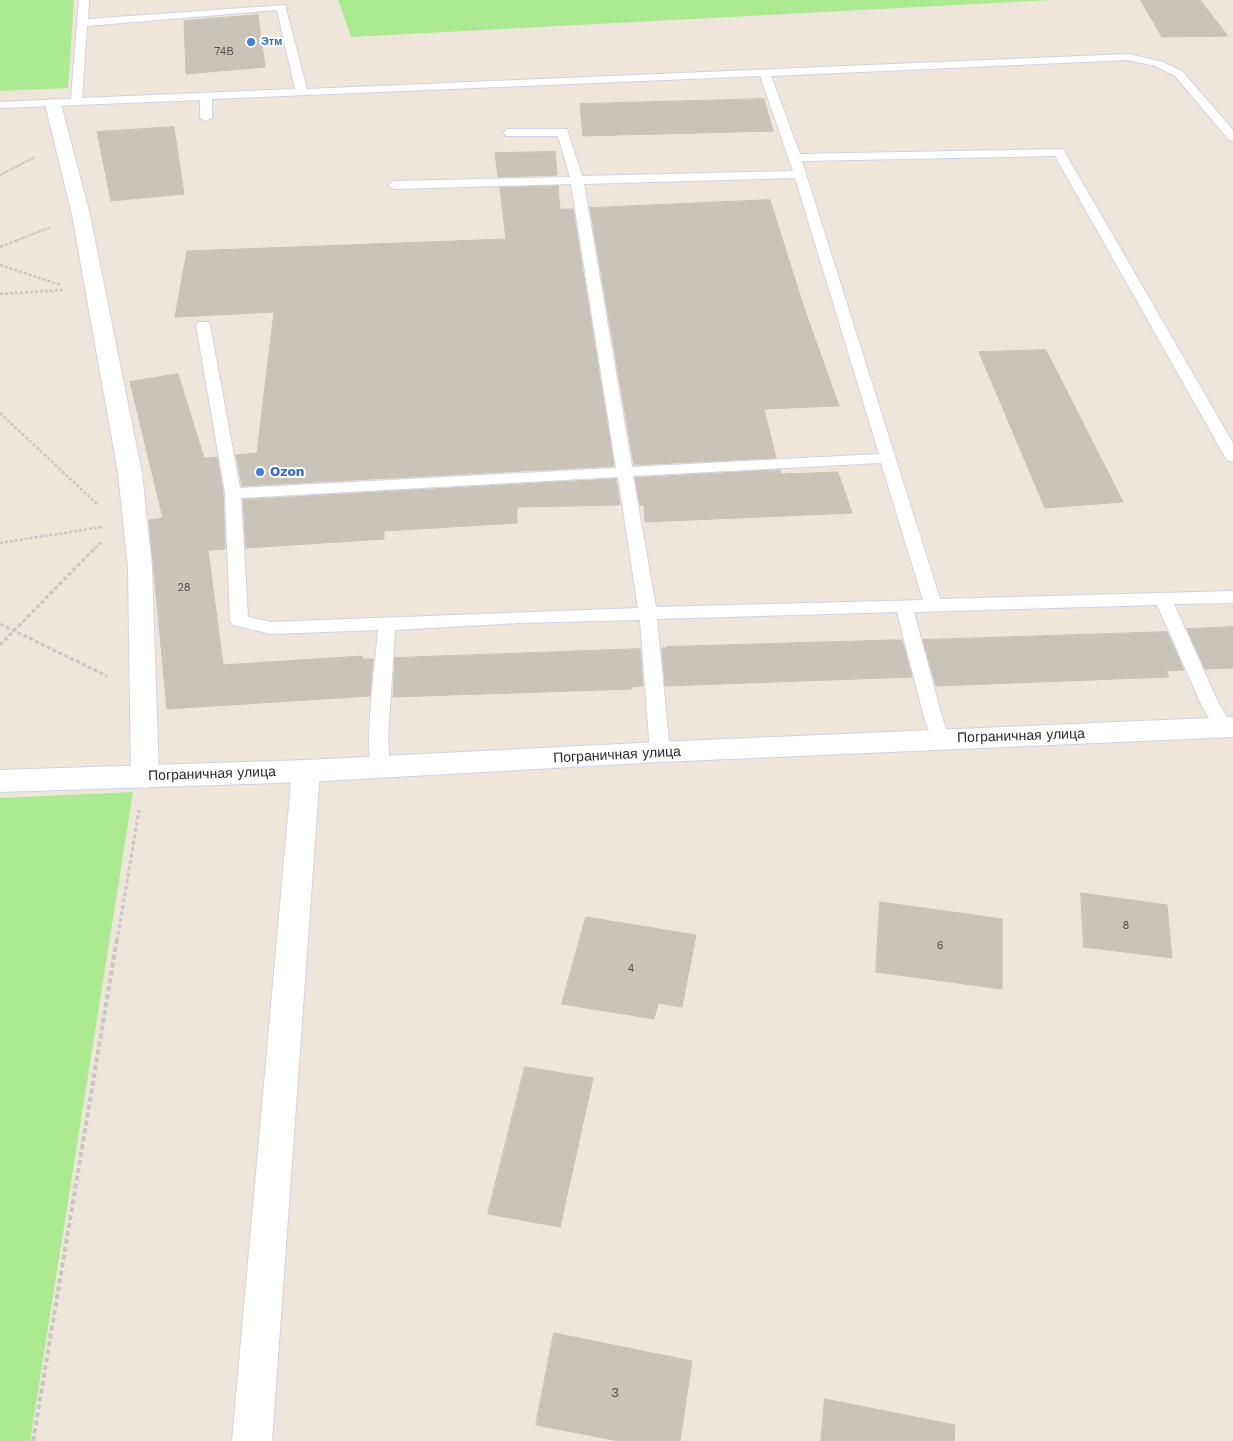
<!DOCTYPE html>
<meta charset="utf-8">
<style>
body{margin:0}
canvas{display:block;background:#eee6da}
</style>
<canvas width="1233" height="1441"></canvas>
<script>
const ctx = document.querySelector('canvas').getContext('2d');
ctx.lineJoin = 'round';
function fill(path, color) { ctx.fillStyle = color; ctx.fill(path, 'evenodd'); }
function stroke(path, color, width, dash) { ctx.strokeStyle = color; ctx.lineWidth = width; ctx.lineCap = dash ? 'butt' : 'round'; ctx.setLineDash(dash || []); ctx.stroke(path); }
function drawText(font, color, halo, rows, align = 'center') {
  ctx.font = font + ' "Work Sans",sans-serif'; ctx.lineWidth = 4; ctx.setLineDash([]); ctx.textBaseline = 'middle'; ctx.strokeStyle = halo; ctx.fillStyle = color; for (const [text, x, y, turn = 0] of rows) {
    ctx.save(); ctx.translate(x, y); ctx.rotate((+turn || 0) * Math.PI / 180); ctx.textAlign = isNaN(turn) ? turn : align; if (halo) ctx.strokeText(text, 0, 0); ctx.fillText(text, 0, 0); ctx.restore();
  }
}
const green = new Path2D(`
 M 0,0 L 74,0 L 68,88 L 0,91 Z
 M 338,0 L 1051,0 L 351,37 Z
 M 133,792 L 30,1441 L 0,1441 L 0,798 Z`);
const building = new Path2D(`
 M 1188,0 L 1200,0 L 1228,36 L 1162,37 L 1141,1 Z
 M 258,15 L 265,67 L 186,74 L 184,21 Z
 M 764,99 L 773,131 L 583,136 L 580,104 Z
 M 174,127 L 184,194 L 111,201 L 97,132 Z
 M 555,152 L 557,175 L 498,177 L 495,153 Z
 M 558,186 L 560,209 L 573,209 L 614,466 L 242,486 L 236,455 L 257,453 L 274,312 L 175,317 L 187,251 L 506,239 L 500,188 Z
 M 770,200 L 803,305 L 839,406 L 764,409 L 776,458 L 634,465 L 590,208 Z
 M 1046,350 L 1123,502 L 1045,508 L 979,352 Z
 M 178,374 L 204,458 L 217,457 L 223,493 L 225,549 L 208,550 L 223,665 L 362,656 L 362,659 L 373,659 L 370,696 L 167,709 L 149,520 L 163,518 L 130,382 Z
 M 780,470 L 781,474 L 838,472 L 852,513 L 645,522 L 644,505 L 640,505 L 635,478 Z
 M 616,479 L 620,505 L 517,507 L 517,523 L 384,531 L 384,539 L 246,548 L 243,500 Z
 M 1233,627 L 1233,668 L 1205,669 L 1187,629 Z
 M 1167,632 L 1184,670 L 1166,671 L 1169,677 L 936,686 L 923,640 Z
 M 892,640 L 902,640 L 912,677 L 665,686 L 662,648 L 666,648 L 666,647 Z
 M 640,649 L 643,686 L 632,687 L 632,689 L 393,697 L 395,658 Z
 M 1081,893 L 1167,905 L 1172,958 L 1084,947 Z
 M 880,902 L 1002,919 L 1002,989 L 876,972 Z
 M 586,917 L 696,935 L 682,1007 L 658,1003 L 654,1019 L 562,1004 Z
 M 525,1067 L 593,1078 L 560,1227 L 488,1214 Z
 M 554,1333 L 692,1361 L 680,1441 L 619,1441 L 536,1425 Z
 M 825,1399 L 955,1425 L 954,1441 L 821,1441 Z`);
const pathFar3 = new Path2D(`
 M 0,175 L 35,157
 M 15,241 L 51,227`);
const pathFar2 = new Path2D(`
 M 0,247 L 18,240
 M 0,265 L 61,285
 M 0,294 L 63,290
 M 0,413 L 98,505
 M 0,543 L 102,527
 M 95,548 L 102,541`);
const pathFar1 = new Path2D(`
 M 0,624 L 107,676
 M 0,645 L 96,547
 M 117,941 L 139,810`);
const path = new Path2D(`
 M 33,1441 L 117,939`);
const service = new Path2D(`
 M 79,0 L 89,0 L 88,19 L 285,5 L 307,89 L 1128,54 L 1163,62 L 1183,72 L 1233,130 L 1233,141 L 1229,140 L 1175,76 L 1155,66 L 1128,60 L 771,76 L 800,154 L 1063,149 L 1233,443 L 1233,462 L 1227,460 L 1225,457 L 1055,156 L 802,161 L 940,599 L 1233,591 L 1233,603 L 1174,604 L 1219,704 L 1233,727 L 1231,733 L 1224,735 L 1217,733 L 1201,704 L 1157,605 L 914,612 L 942,717 L 950,740 L 948,745 L 941,747 L 934,745 L 924,717 L 897,612 L 657,619 L 670,752 L 667,757 L 660,759 L 653,757 L 650,752 L 640,620 L 520,623 L 395,630 L 388,738 L 390,767 L 387,772 L 380,774 L 373,772 C 363,755 376,656 378,630 L 271,634 L 233,625 L 230,621 L 225,493 L 196,325 L 198,322 L 208,322 L 210,325 L 240,488 L 616,468 L 571,184 L 394,189 L 388,185 L 394,181 L 570,177 L 558,136 L 506,136 L 504,133 L 506,130 L 510,129 L 567,129 L 582,176 L 793,171 L 760,76 L 212,99 L 212,118 L 206,121 L 200,118 L 200,100 L 0,108 L 0,102 L 71,99 ZM 277,10 L 295,89 L 82,98 L 87,26 ZM 795,178 L 879,454 L 632,467 L 584,184 ZM 881,463 L 923,600 L 656,607 L 633,476 ZM 618,477 L 638,608 L 271,622 L 248,617 L 241,498 Z`);
const minor = new Path2D(`
 M 53,99 L 59,100 L 61,104 L 90,215 L 142,473 L 152,567 L 159,777 L 155,785 L 145,788 L 135,785 L 131,777 L 128,567 L 118,473 L 72,215 L 45,104 L 47,100 Z
 M 306,760 L 316,764 L 320,771 L 272,1441 L 232,1441 L 292,771 L 296,764 Z`);
const tertiary = new Path2D(`
 M 1233,717 L 1233,737 L 660,762 L 306,782 L 0,792 L 0,770 L 306,760 L 660,742 Z`);
const markers = [
 [251,42,5,"#3f7fe0"],
 [260,472,5,"#3f7fe0"]
];
const farShopnames = [
 ["Этм",261,42]
];
const numberNames = [
 ["74В",224,52],
 ["28",184,588],
 ["8",1126,926],
 ["6",940,946],
 ["4",631,969]
];
const shopNames = [
 ["Ozon",270,472]
];
const streetNames = [
 ["Пограничная улица",1021,736,-2],
 ["Пограничная улица",617,755,-3],
 ["Пограничная улица",212,774,-2]
];
const nearNumbernames = [
 ["3",615,1393]
];
fill(green, '#acea91');
fill(building, '#c9c3ba');
stroke(building, '#c9c2b4', 1);
stroke(service, '#cfd3e5', 2);
stroke(minor, '#cfd3e5', 2);
stroke(tertiary, '#cfd3e5', 2);
stroke(pathFar3, '#c8c8c8', 2, [2.5, 1]);
stroke(pathFar2, '#c8c8c8', 2.5, [3, 2]);
stroke(pathFar1, '#c8c8c8', 3, [4, 2.5]);
stroke(path, '#c8c8c8', 4, [5, 3]);
fill(service, '#fff');
fill(minor, '#fff');
fill(tertiary, '#fff');
for (const [x, y, r, color] of markers) { const dot = new Path2D(); dot.arc(x, y, r, 0, 2 * Math.PI); ctx.fillStyle = color; ctx.fill(dot); stroke(dot, '#fff', 2); }
drawText('bold 11px', '#366cbe', '#fff', farShopnames, 'left');
drawText('11px', '#52504e', null, numberNames);
drawText('bold 14px', '#366cbe', '#fff', shopNames, 'left');
drawText('14px', '#2a2a2a', '#fff', streetNames);
drawText('14px', '#52504e', null, nearNumbernames);
</script>
